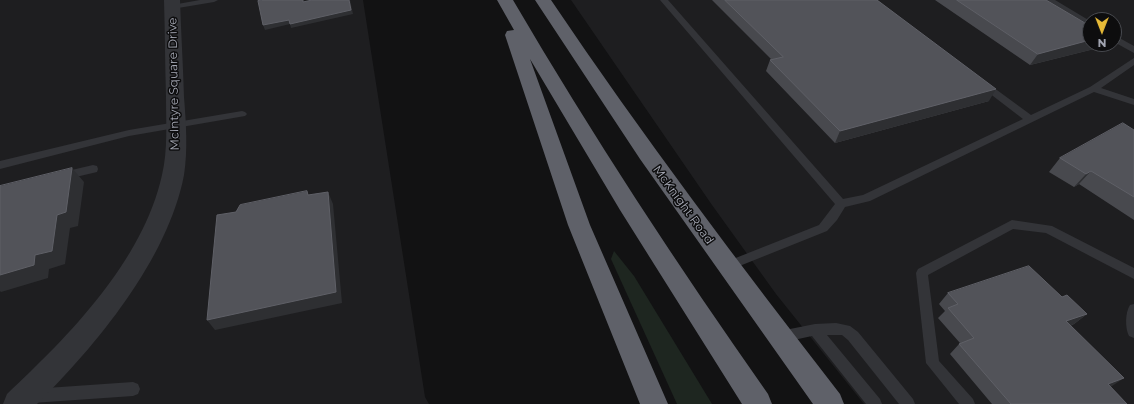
<!DOCTYPE html>
<style>
body{margin:0}
#map{position:relative;width:1134px;height:404px;overflow:hidden;background:#121213;font-family:Montserrat,sans-serif}
canvas{display:block}
.north{position:absolute;left:1082px;top:12px;width:40px;height:40px;box-sizing:border-box;background:#0d0d0e;border:1px solid #494b50;border-radius:50%;rotate:180deg;font-size:11px;font-weight:700;line-height:16px;text-align:center;color:#a4a7b3}
.north::after{content:'';display:block;margin:auto;width:14px;height:18px;background:#e7ba37;clip-path:polygon(50% 0,100% 100%,50% 72%,0 100%)}
</style>
<div id="map">
<canvas width="1134" height="404"></canvas>
<div class="north">N</div>
</div>
<script>
const ctx = document.querySelector('canvas').getContext('2d');
ctx.lineJoin = 'round';
function fill(path, color) { ctx.fillStyle = color; ctx.fill(path, 'evenodd'); }
function stroke(path, color, width, dash) { ctx.strokeStyle = color; ctx.lineWidth = width; ctx.lineCap = dash ? 'butt' : 'round'; ctx.setLineDash(dash || []); ctx.stroke(path); }
function drawText(font, color, halo, rows, align = 'center') {
  ctx.font = font + ' Montserrat,sans-serif'; ctx.lineWidth = 3; ctx.setLineDash([]); ctx.textBaseline = 'middle'; ctx.strokeStyle = halo; ctx.fillStyle = color; for (const [text, x, y, turn = 0] of rows) {
    ctx.save(); ctx.translate(x, y); ctx.rotate((+turn || 0) * Math.PI / 180); ctx.textAlign = isNaN(turn) ? turn : align; if (halo) ctx.strokeText(text, 0, 0); ctx.fillText(text, 0, 0); ctx.restore();
  }
}
const built = new Path2D(`
 M 0,0 L 363,0 L 425,397 L 429,404 L 0,404 Z
 M 571,0 L 1134,0 L 1134,404 L 864,404 L 776,294 L 712,205 ZM 1090,20 L 1114,20 L 1114,44 L 1090,44 Z`);
const green = new Path2D(`
 M 614,251 L 634,276 L 712,404 L 677,404 L 611,259 Z`);
const lane = new Path2D(`
 M 200,0 L 218,0 L 214,2 L 172,9 L 168,7 L 172,5 Z
 M 660,0 L 668,0 L 843,199 L 863,195 L 1023,119 L 980,86 L 978,84 L 980,82 L 986,82 L 1031,115 L 1090,87 L 1134,58 L 1134,65 L 1101,88 L 1134,99 L 1134,105 L 1094,92 L 870,201 L 845,207 L 837,220 L 827,231 L 727,271 L 723,269 L 721,266 L 723,263 L 819,225 L 835,204 Z
 M 1045,0 L 1055,0 L 1090,21 L 1090,26 Z
 M 1114,35 L 1134,46 L 1134,53 L 1114,42 Z
 M 242,111 L 245,112 L 247,114 L 245,116 L 129,136 L 0,169 L 0,161 L 129,130 Z
 M 93,165 L 97,166 L 98,169 L 97,172 L 63,180 L 59,179 L 58,176 L 59,173 Z
 M 1012,220 L 1052,226 L 1134,268 L 1134,279 L 1046,233 L 1013,229 L 928,275 L 939,361 L 973,399 L 975,404 L 959,404 L 926,363 L 916,273 L 918,269 Z
 M 1134,304 L 1134,338 L 1129,336 C 1125,328 1125,313 1130,305 Z
 M 836,323 L 850,326 L 858,332 L 913,399 L 915,404 L 899,404 L 848,340 L 842,335 L 827,335 L 880,399 L 882,404 L 866,404 L 812,336 L 780,343 L 775,341 L 773,337 L 775,333 L 780,331 L 815,324 Z
 M 133,382 L 138,384 L 140,389 L 138,394 L 133,396 L 32,403 L 27,401 L 25,396 L 27,391 L 32,389 Z`);
const street = new Path2D(`
 M 164,0 L 180,0 C 181,32 183,64 184,97 C 186,122 188,150 184,175 C 168,259 96,346 37,404 L 3,404 L 7,394 C 69,336 143,261 162,175 C 168,150 166,123 166,97 C 165,65 165,32 164,0 Z`);
const highway = new Path2D(`
 M 497,0 L 513,0 C 592,135 678,266 768,394 L 772,404 L 742,404 L 620,210 L 530,59 L 590,225 L 668,404 L 640,404 L 568,225 L 505,35 L 507,31 L 514,30 Z
 M 535,0 L 551,0 C 642,135 740,265 840,394 L 844,404 L 813,404 L 640,159 Z`);
const wall = new Path2D(`
 M 712,0 L 877,0 L 989,101 L 835,143 L 766,71 L 770,60 L 771,59 Z
 M 935,0 L 1046,0 L 1098,48 L 1030,65 Z
 M 1134,130 L 1134,220 L 1079,184 L 1074,187 L 1049,172 L 1060,158 Z
 M 948,293 L 1062,297 L 1087,314 L 1074,324 L 1070,326 L 1110,387 L 1127,404 L 992,404 L 950,354 L 960,343 L 938,318 L 945,311 L 939,304 Z`);
const shadedWall = new Path2D(`
 M 350,0 L 353,14 L 291,28 L 290,24 L 265,30 L 263,25 Z
 M 1090,40 L 1090,44 L 1101,44 L 1098,48 L 1030,65 L 1038,54 Z
 M 996,89 L 989,101 L 835,143 L 840,131 Z
 M 72,168 L 84,182 L 78,226 L 70,228 L 65,264 L 49,269 L 48,278 L 1,292 L 0,291 L 0,275 L 57,215 Z
 M 1091,171 L 1079,184 L 1074,187 L 1086,174 Z
 M 328,192 L 333,204 L 342,303 L 215,330 L 207,320 Z
 M 1087,314 L 1074,324 L 1054,332 L 1066,321 Z
 M 1124,378 L 1109,388 L 1108,384 Z`);
const building = new Path2D(`
 M 262,0 L 303,0 L 303,2 L 312,0 L 349,0 L 351,10 L 290,24 L 289,20 L 263,25 L 258,1 Z
 M 725,0 L 877,0 L 996,89 L 840,131 L 770,60 L 783,57 Z
 M 957,0 L 1046,0 L 1090,26 L 1090,40 L 1038,54 Z
 M 1123,123 L 1134,130 L 1134,197 L 1091,171 L 1086,174 L 1060,158 Z
 M 72,168 L 66,212 L 57,215 L 52,251 L 35,255 L 34,265 L 0,275 L 0,186 Z
 M 307,191 L 308,195 L 328,192 L 336,292 L 207,320 L 217,215 L 236,212 L 240,205 Z
 M 1029,266 L 1062,297 L 1067,295 L 1087,314 L 1066,321 L 1124,378 L 1108,384 L 1127,404 L 1011,404 L 959,344 L 974,338 L 948,308 L 958,304 L 948,293 Z`);
const streetNames = [
 ["McIntyre Square Drive",174,84,-91],
 ["McKnight Road",683,205,54]
];
fill(built, '#1e1e20');
fill(green, '#1e2620');
fill(lane, '#333438');
fill(street, '#333438');
fill(highway, '#5f6169');
fill(wall, '#48494e');
fill(shadedWall, '#2e2f32');
fill(building, '#525359');
stroke(building, '#5f6067', 1);
drawText('12px', '#a4a7b3', '#0d0d0e', streetNames);
</script>
